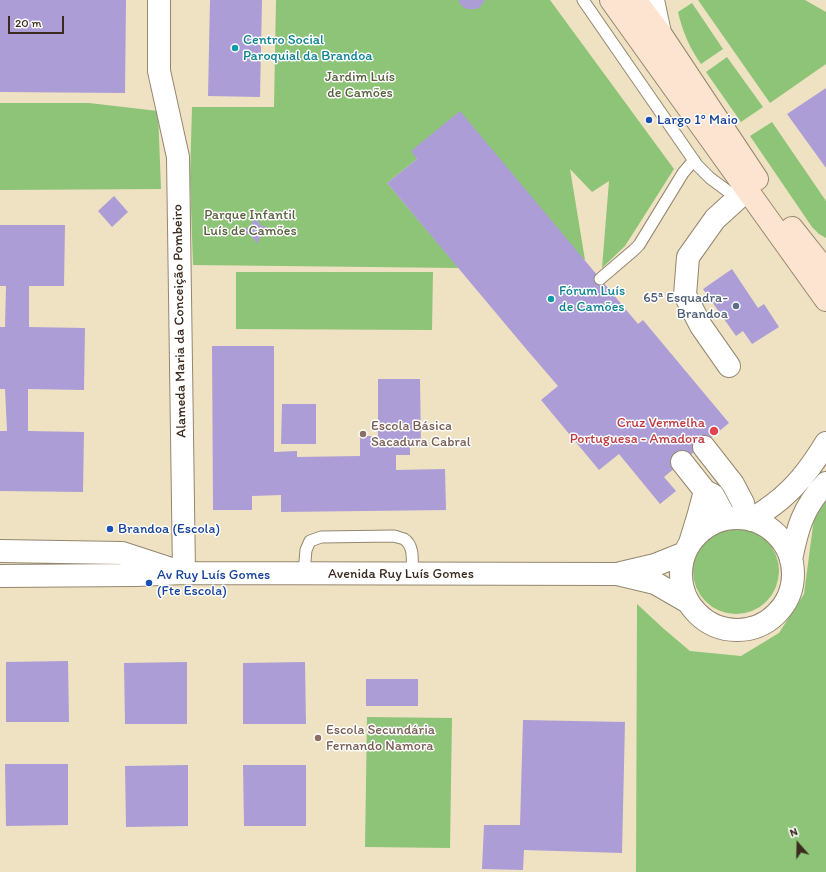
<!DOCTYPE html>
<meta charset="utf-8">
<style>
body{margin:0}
#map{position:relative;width:826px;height:872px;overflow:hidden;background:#efe2c2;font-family:Itim,sans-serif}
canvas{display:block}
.north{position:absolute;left:778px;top:824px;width:40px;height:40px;-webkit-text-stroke:3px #fff;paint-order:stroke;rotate:340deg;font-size:11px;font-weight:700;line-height:16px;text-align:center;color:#3b2a1e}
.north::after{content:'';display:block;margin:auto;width:14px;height:18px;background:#3b2a1e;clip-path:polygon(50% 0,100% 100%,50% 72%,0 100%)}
.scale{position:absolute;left:8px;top:16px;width:56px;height:18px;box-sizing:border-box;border:2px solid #3b2a1e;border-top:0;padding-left:5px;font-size:12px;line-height:14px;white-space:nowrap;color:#3b2a1e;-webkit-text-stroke:3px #fff;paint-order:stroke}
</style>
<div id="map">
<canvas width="826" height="872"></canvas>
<div class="north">N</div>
<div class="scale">20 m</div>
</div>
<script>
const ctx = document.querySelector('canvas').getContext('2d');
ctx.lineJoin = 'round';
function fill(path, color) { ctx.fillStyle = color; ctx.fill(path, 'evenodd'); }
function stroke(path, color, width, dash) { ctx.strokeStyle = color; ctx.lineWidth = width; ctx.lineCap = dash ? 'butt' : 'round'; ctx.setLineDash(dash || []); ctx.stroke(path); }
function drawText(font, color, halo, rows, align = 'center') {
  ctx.font = font + ' Itim,sans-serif'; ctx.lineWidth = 3; ctx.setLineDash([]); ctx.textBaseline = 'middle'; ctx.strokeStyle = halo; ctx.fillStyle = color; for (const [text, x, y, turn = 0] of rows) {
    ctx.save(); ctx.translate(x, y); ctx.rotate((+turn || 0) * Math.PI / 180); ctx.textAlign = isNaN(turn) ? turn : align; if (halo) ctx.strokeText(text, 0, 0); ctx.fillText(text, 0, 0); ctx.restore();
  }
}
const green = new Path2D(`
 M 276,0 L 550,0 L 674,169 L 625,246 L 602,268 L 609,181 L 592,192 L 570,169 L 585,260 L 417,159 L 387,183 L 459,268 L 193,265 L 190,178 L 192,107 L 274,107 Z
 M 698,0 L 805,0 L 826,12 L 826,64 L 770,103 Z
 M 692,3 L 723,49 L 701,64 C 690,49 682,30 678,12 Z
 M 727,57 L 763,107 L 741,122 L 706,72 Z
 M 0,103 L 89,103 L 158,111 L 161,189 L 0,190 Z
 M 772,122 L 826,201 L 826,238 L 819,234 L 812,227 L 750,136 Z
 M 236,272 L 433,272 L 432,330 L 236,329 Z
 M 826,501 L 826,872 L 636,872 L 637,604 L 664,629 L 690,651 L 741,656 L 779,633 L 804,594 L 814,518 Z
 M693 571a43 43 0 1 1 86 0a43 43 0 1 1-86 0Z
 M 367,717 L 452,718 L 450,848 L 365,847 Z`);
const building = new Path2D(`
 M 0,0 L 126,0 L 125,93 L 0,92 Z
 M 210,0 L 262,0 L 260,97 L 208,96 Z
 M 458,0 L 485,0 L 480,7 L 476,9 L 467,9 L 463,7 L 461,5 Z
 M 826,88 L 826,168 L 787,114 Z
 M 460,111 L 638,324 L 643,320 L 729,423 L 664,477 L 676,491 L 660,504 L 619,454 L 599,470 L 541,400 L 558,386 L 527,350 L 387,183 L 417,159 L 411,151 Z
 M 114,196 L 128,212 L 112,227 L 98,211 Z
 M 256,217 L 260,225 L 271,229 L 262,233 L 257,244 L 251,235 L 240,232 L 250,226 Z
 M 0,225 L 65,225 L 64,286 L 29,286 L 29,327 L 85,328 L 84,390 L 28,389 L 28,431 L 84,432 L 83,492 L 0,491 L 0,431 L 7,431 L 5,389 L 0,389 L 0,327 L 5,327 L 6,286 L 0,286 Z
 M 732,269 L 758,308 L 764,304 L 779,327 L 752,344 L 743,331 L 736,336 L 703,289 Z
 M 212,346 L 274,346 L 274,452 L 297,451 L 297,457 L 360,456 L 360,436 L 378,436 L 378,379 L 420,379 L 421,446 L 410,446 L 410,455 L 396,455 L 396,470 L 445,469 L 446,510 L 281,512 L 281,495 L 252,496 L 252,510 L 213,510 Z
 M 282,404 L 316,404 L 316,444 L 281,444 Z
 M 68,661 L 69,722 L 6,722 L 6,662 Z
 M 187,662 L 187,724 L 125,724 L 124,663 Z
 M 305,662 L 306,724 L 243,724 L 243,663 Z
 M 366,679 L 418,679 L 418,706 L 366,706 Z
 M 523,720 L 625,722 L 622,853 L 524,850 L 523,870 L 482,869 L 484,825 L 520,825 Z
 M 5,764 L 68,764 L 68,825 L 6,826 Z
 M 188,765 L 188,826 L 126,827 L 125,766 Z
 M 243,765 L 306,765 L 306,826 L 244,826 Z`);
const lane = new Path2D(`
 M 583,0 L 697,165 L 710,178 L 741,201
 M 600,279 L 634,250 L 639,245 L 683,173 L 694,160
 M 304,573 L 306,550 L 310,541 L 321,537 L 394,536 C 397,537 401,538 404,539 C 415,546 412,563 412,574`);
const street = new Path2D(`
 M 159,0 L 159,71 L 178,157 L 184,573
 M 653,0 L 660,33
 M 729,366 L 701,326 L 685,295 L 688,257 L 715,219 L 737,199
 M 704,447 L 733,484 L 743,503 L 746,517
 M 682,462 L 705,491 L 713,495 L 726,519
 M681 574a56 56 0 1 1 112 0a56 56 0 1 1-112 0Z
 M 751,520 C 763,512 776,504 786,494 C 802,480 815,461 826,443
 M 690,543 L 698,517 L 705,491
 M 0,551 L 122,553 L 171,569
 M 791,560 C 797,529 803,507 826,483
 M 621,573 L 655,565 L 685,553
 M 0,576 L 136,575 L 184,573 L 617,574 L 655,583 L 688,602`);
const secondary = new Path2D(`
 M 611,0 L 826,300
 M 635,0 L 660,33 L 757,179
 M 792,228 L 826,271`);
const markers = [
 [235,48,4,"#0f9aa8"],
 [649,120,4,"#1a4fb4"],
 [551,299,4,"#0f9aa8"],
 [736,306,4,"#5c6f8a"],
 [714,431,5,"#e0444e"],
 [363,434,4,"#8d6e63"],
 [110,529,4,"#1a4fb4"],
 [149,583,4,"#1a4fb4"],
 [318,738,4,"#8d6e63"]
];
const cultureNames = [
 ["Centro Social",243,40],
 ["Paroquial da Brandoa",243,56],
 ["Fórum Luís",559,291],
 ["de Camões",559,307]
];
const parkNames = [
 ["Jardim Luís",360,77],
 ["de Camões",360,93],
 ["Parque Infantil",250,215],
 ["Luís de Camões",250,231]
];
const transitNames = [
 ["Largo 1º Maio",657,120],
 ["Brandoa (Escola)",118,529],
 ["Av Ruy Luís Gomes",157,575],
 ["(Fte Escola)",157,591]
];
const serviceNames = [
 ["65ª Esquadra-",728,298],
 ["Brandoa",728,314]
];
const streetNames = [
 ["Alameda Maria da Conceição Pombeiro",180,321,-91],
 ["Avenida Ruy Luís Gomes",401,574]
];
const healthNames = [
 ["Cruz Vermelha",705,423],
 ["Portuguesa - Amadora",705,439]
];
const educationNames = [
 ["Escola Básica",371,426],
 ["Sacadura Cabral",371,442],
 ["Escola Secundária",326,730],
 ["Fernando Namora",326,746]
];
fill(green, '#8dc477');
fill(building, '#ac9dd7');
stroke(lane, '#958670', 13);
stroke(street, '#958670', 24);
stroke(secondary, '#958670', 24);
stroke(lane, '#fff', 11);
stroke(street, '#fff', 22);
stroke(secondary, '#fde4d1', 22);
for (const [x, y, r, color] of markers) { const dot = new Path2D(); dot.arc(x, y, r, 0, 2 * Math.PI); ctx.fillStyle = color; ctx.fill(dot); stroke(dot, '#fff', 1.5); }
drawText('14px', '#0d838f', '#fff', cultureNames, 'left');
drawText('14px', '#58603d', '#fff', parkNames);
drawText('14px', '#164399', '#fff', transitNames, 'left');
drawText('14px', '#4e5e75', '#fff', serviceNames, 'right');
drawText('14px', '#3b2a1e', '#fff', streetNames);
drawText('14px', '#be3a42', '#fff', healthNames, 'right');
drawText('14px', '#785e54', '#fff', educationNames, 'left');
</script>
